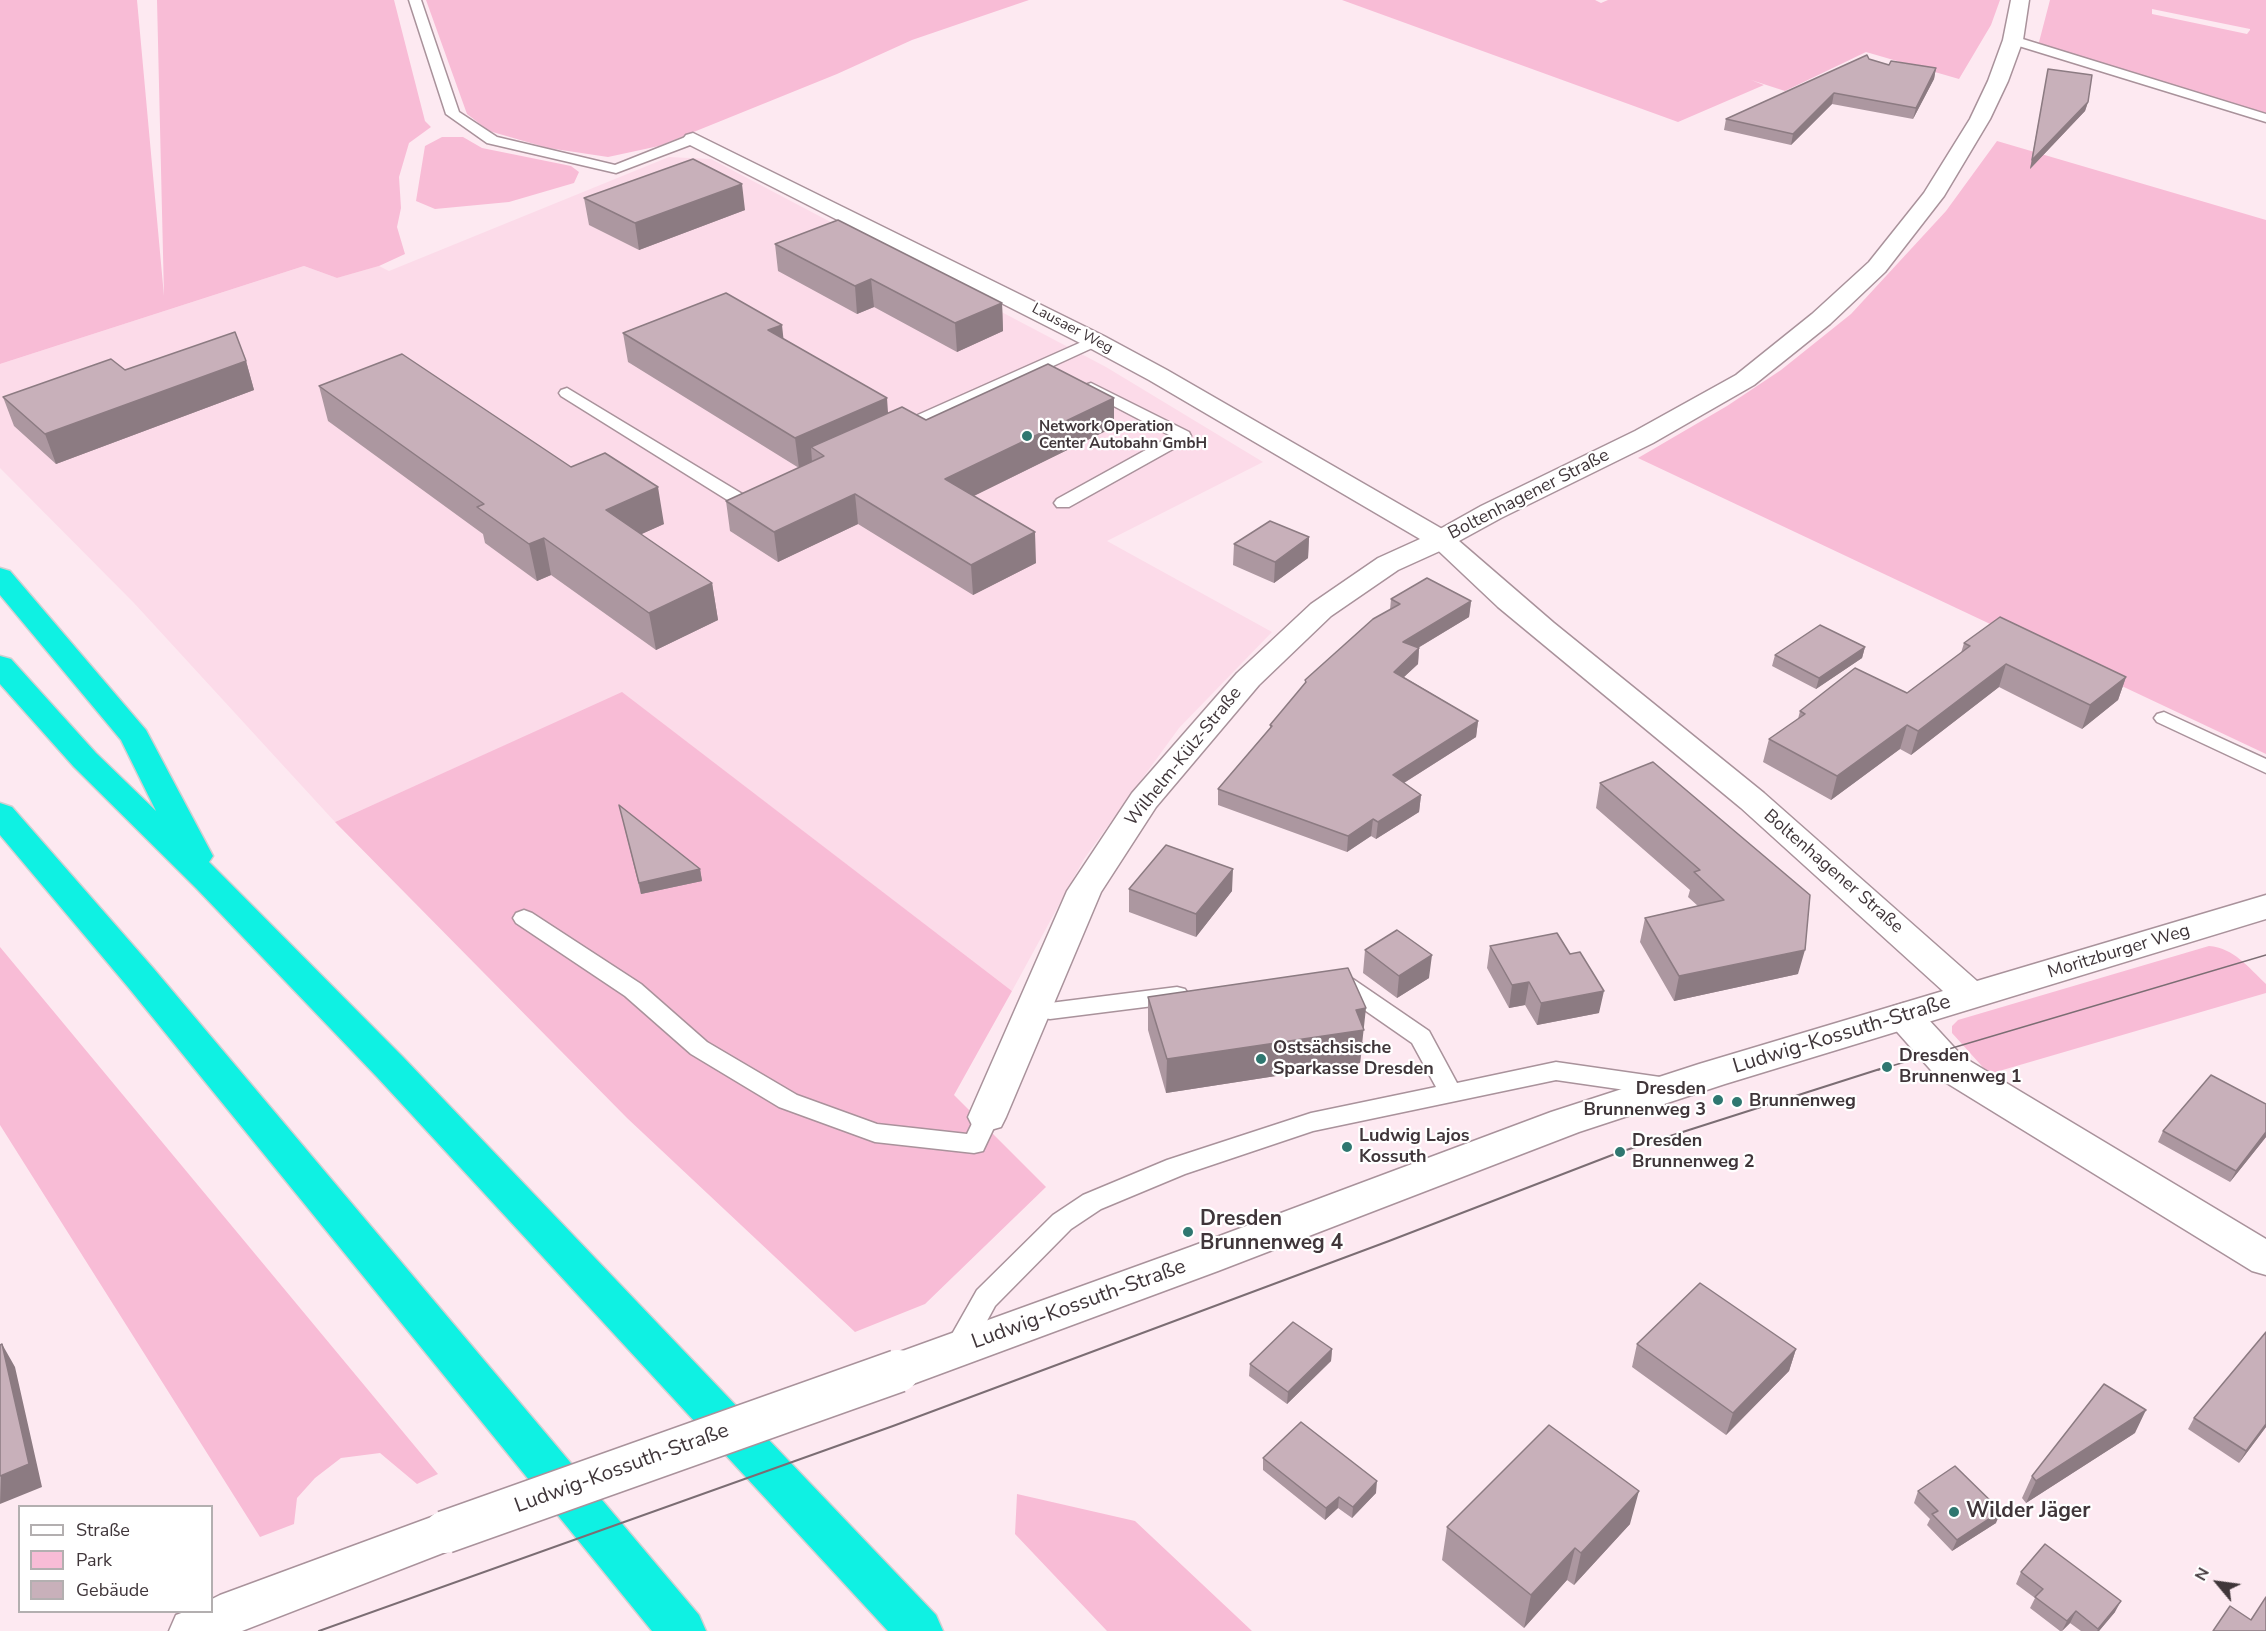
<!DOCTYPE html>
<meta charset="utf-8">
<style>
body{margin:0}
#map{position:relative;width:2266px;height:1631px;overflow:hidden;background:#fde9f1;font-family:"Nunito Sans",sans-serif}
canvas{display:block}
.legend{position:absolute;left:18px;top:1505px;width:195px;height:108px;box-sizing:border-box;background:#fff;border:2px solid #b3afb0;margin:0;padding:8px 10px;list-style:none;font-size:18px;color:#40363a}
.legend li{display:flex;align-items:center;gap:12px;height:30px}
.legend b{width:30px;border:2px solid #b3afb0}
.north{position:absolute;left:2188px;top:1553px;width:60px;height:60px;-webkit-text-stroke:4px #fff;paint-order:stroke;rotate:299deg;font-size:16px;font-weight:700;line-height:24px;text-align:center;color:#40363a}
.north::after{content:'';display:block;margin:auto;width:21px;height:27px;background:#40363a;clip-path:polygon(50% 0,100% 100%,50% 72%,0 100%)}
</style>
<div id="map">
<canvas width="2266" height="1631"></canvas>
<ul class="legend">
<li><b style="height:8px;background:#fff"></b>Straße</li>
<li><b style="height:16px;background:#f8bcd6"></b>Park</li>
<li><b style="height:16px;background:#c8b0ba"></b>Gebäude</li>
</ul>
<div class="north">N</div>
</div>
<script>
const ctx = document.querySelector('canvas').getContext('2d');
ctx.lineJoin = 'round';
function fill(path, color) { ctx.fillStyle = color; ctx.fill(path, 'evenodd'); }
function stroke(path, color, width, dash) { ctx.strokeStyle = color; ctx.lineWidth = width; ctx.lineCap = dash ? 'butt' : 'round'; ctx.setLineDash(dash || []); ctx.stroke(path); }
function drawText(font, color, halo, rows, align = 'center') {
  ctx.font = font + ' "Nunito Sans",sans-serif'; ctx.lineWidth = 4.5; ctx.setLineDash([]); ctx.textBaseline = 'middle'; ctx.strokeStyle = halo; ctx.fillStyle = color; for (const [text, x, y, turn = 0] of rows) {
    ctx.save(); ctx.translate(x, y); ctx.rotate((+turn || 0) * Math.PI / 180); ctx.textAlign = isNaN(turn) ? turn : align; if (halo) ctx.strokeText(text, 0, 0); ctx.fillText(text, 0, 0); ctx.restore();
  }
}
const built = new Path2D(`
 M 669,157 L 711,159 L 1106,367 L 1263,462 L 1107,541 L 1272,632 L 1179,728 L 1084,859 L 1012,991 L 622,693 L 335,822 L 134,603 L 0,468 L 0,364 L 304,266 L 337,278 L 379,266 L 389,271 Z`);
const green = new Path2D(`
 M 0,0 L 137,0 L 164,296 L 157,0 L 394,0 L 425,121 L 431,127 L 409,143 L 399,177 L 401,208 L 397,227 L 405,254 L 379,266 L 337,278 L 304,266 L 0,364 Z
 M 426,0 L 1029,0 L 912,40 L 837,74 L 659,146 L 608,157 L 548,148 L 489,131 L 467,114 Z
 M 1342,0 L 1595,0 L 1601,3 L 1608,0 L 2000,0 L 1991,25 L 1959,79 L 1866,52 L 1785,91 L 1751,80 L 1764,85 L 1678,122 Z
 M 2050,0 L 2266,0 L 2266,115 L 2038,46 ZM 2152,9 L 2250,29 L 2250,30 L 2247,34 L 2152,14 Z
 M 442,137 L 463,137 L 482,148 L 571,166 L 579,172 L 574,183 L 509,202 L 435,209 L 416,201 L 425,146 Z
 M 1997,141 L 2266,220 L 2266,754 L 1638,458 L 1727,406 L 1781,370 L 1851,314 L 1946,211 Z
 M 622,692 L 1012,991 L 954,1095 L 1046,1187 L 925,1304 L 855,1332 L 627,1118 L 335,822 Z
 M 2209,946 C 2234,948 2248,967 2266,984 L 2266,993 L 1989,1074 L 1952,1033 L 1952,1026 L 1958,1020 Z
 M 0,947 L 438,1474 L 417,1484 L 380,1453 L 341,1458 L 315,1478 L 297,1498 L 294,1524 L 260,1537 L 0,1125 Z
 M 1017,1494 L 1135,1521 L 1252,1631 L 1107,1631 L 1015,1534 Z`);
const lane = new Path2D(`
 M 409,0 L 421,0 L 459,112 L 497,137 L 615,165 L 688,136 L 698,136 L 700,139 L 698,142 L 616,173 L 487,143 L 446,114 Z
 M 2013,36 L 2266,114 L 2266,122 L 2009,43 L 2007,40 Z
 M 1095,336 L 1103,341 L 1101,344 L 905,434 L 893,434 L 891,430 L 893,426 Z
 M 1091,383 L 1189,432 L 1191,436 L 1189,440 L 1069,507 L 1057,507 L 1054,503 L 1057,499 L 1171,436 L 1085,391 L 1083,388 L 1085,385 Z
 M 567,388 L 744,495 L 759,490 L 765,491 L 768,495 C 761,503 747,508 737,506 L 561,396 L 559,393 L 561,390 Z
 M 2164,712 L 2266,759 L 2266,773 L 2157,722 L 2154,718 L 2157,714 Z
 M 524,910 L 532,913 L 641,984 L 707,1042 L 797,1095 L 877,1124 L 967,1134 L 978,1111 L 987,1108 L 996,1111 L 999,1117 L 983,1151 L 974,1153 L 875,1142 L 779,1107 L 691,1054 L 625,996 L 516,923 L 513,918 L 516,913 Z
 M 1336,977 L 1353,979 L 1429,1031 L 1457,1083 L 1556,1062 L 1667,1078 L 1676,1081 L 1679,1087 L 1676,1093 L 1667,1096 L 1556,1080 L 1313,1131 L 1185,1174 L 1101,1209 L 1071,1229 L 995,1306 L 967,1358 L 957,1361 L 947,1358 L 943,1350 L 977,1290 L 1053,1215 L 1083,1195 L 1167,1160 L 1311,1113 L 1436,1087 L 1412,1043 L 1340,993 L 1328,991 L 1325,985 L 1328,979 Z
 M 1177,987 L 1185,989 L 1189,995 L 1185,1001 L 1177,1003 L 1050,1019 L 1026,1015 L 1022,1009 L 1026,1003 L 1034,1001 L 1050,1003 Z`);
const street = new Path2D(`
 M 693,133 L 1104,336 L 1167,370 L 1451,534 L 1455,540 L 1451,546 L 1398,570 L 1331,616 L 1259,685 L 1156,807 L 1101,892 L 1006,1117 L 1001,1127 L 987,1131 L 973,1127 L 968,1117 L 1067,891 L 1132,793 L 1237,673 L 1311,604 L 1378,558 L 1420,539 L 1149,380 L 1086,346 L 686,143 L 683,139 L 686,135 Z
 M 1904,1003 L 1917,1007 L 1963,1057 L 2266,1239 L 2266,1275 L 2252,1271 L 1937,1077 L 1891,1025 L 1886,1016 L 1891,1007 Z`);
const secondary = new Path2D(`
 M 2011,0 L 2029,0 L 2023,40 L 2008,81 L 1990,119 L 1944,196 L 1885,272 L 1830,324 L 1754,385 L 1653,443 L 1501,518 L 1459,541 L 1554,623 L 1764,793 L 1977,981 L 2266,895 L 2266,919 L 1725,1084 L 1579,1132 L 1218,1271 L 913,1384 L 898,1389 L 883,1384 L 877,1371 L 883,1358 L 1190,1247 L 1551,1112 L 1699,1064 L 1943,991 L 1741,808 L 1498,607 L 1427,540 L 1431,534 L 1481,506 L 1635,431 L 1736,375 L 1812,314 L 1869,262 L 1924,193 L 1970,119 L 1988,81 L 2003,40 Z
 M 445,1512 L 461,1518 L 468,1532 L 461,1546 L 242,1631 L 169,1631 L 176,1615 L 184,1612 L 212,1612 L 212,1599 L 220,1595 Z`);
const highway = new Path2D(`
 M 0,568 L 10,571 L 146,730 L 213,856 L 209,862 L 403,1057 L 936,1615 L 943,1631 L 888,1631 L 377,1077 L 196,888 L 74,767 L 0,684 L 0,656 L 11,659 L 96,753 L 156,811 L 121,740 L 0,595 Z
 M 0,803 L 12,807 L 154,969 L 699,1615 L 706,1631 L 652,1631 L 128,987 L 0,835 Z`);
const tramFar1 = new Path2D(`
 M 1878,1070 L 2266,955`);
const tram = new Path2D(`
 M 319,1631 L 893,1426 L 1389,1241 L 1620,1152 L 1883,1068`);
const secondaryBridge = new Path2D(`
 M 445,1532 L 898,1371`);
const wall = new Path2D(`
 M 1869,59 L 1889,65 L 1936,68 L 1934,79 L 1913,119 L 1832,104 L 1791,145 L 1724,130 L 1726,119 Z
 M 2048,69 L 2088,102 L 2085,111 L 2030,169 Z
 M 584,198 L 745,210 L 639,250 L 589,225 Z
 M 775,244 L 1002,303 L 1003,331 L 957,352 L 874,307 L 857,314 L 778,271 Z
 M 623,333 L 783,338 L 888,413 L 926,420 L 1114,427 L 974,496 L 1036,563 L 973,595 L 858,524 L 778,562 L 730,531 L 726,501 L 799,468 L 628,362 Z
 M 246,361 L 254,390 L 56,464 L 14,426 L 3,397 L 125,370 Z
 M 319,386 L 571,467 L 664,524 L 641,534 L 712,583 L 718,620 L 656,650 L 551,575 L 537,581 L 485,543 L 483,534 L 328,421 Z
 M 1309,537 L 1308,558 L 1274,583 L 1233,565 L 1234,544 Z
 M 1391,599 L 1471,601 L 1469,617 L 1418,648 L 1419,648 L 1418,664 L 1404,677 L 1478,721 L 1476,737 L 1404,783 L 1421,795 L 1419,812 L 1376,839 L 1371,836 L 1347,852 L 1218,805 L 1218,789 L 1270,728 L 1270,725 L 1305,684 L 1305,680 L 1390,610 Z
 M 1964,643 L 2126,677 L 2118,700 L 2082,729 L 1999,687 L 1911,755 L 1900,749 L 1831,800 L 1763,762 L 1769,739 L 1798,719 L 1800,711 L 1907,693 L 1961,653 Z
 M 1865,647 L 1862,658 L 1816,689 L 1772,666 L 1775,655 Z
 M 1653,762 L 1798,974 L 1674,1001 L 1640,942 L 1645,918 L 1698,906 L 1688,897 L 1690,890 L 1596,808 L 1600,783 Z
 M 619,805 L 700,869 L 702,881 L 641,894 Z
 M 1129,889 L 1232,891 L 1196,937 L 1129,912 Z
 M 1490,946 L 1599,1013 L 1537,1025 L 1525,1005 L 1509,1008 L 1487,968 Z
 M 1365,950 L 1429,978 L 1397,998 L 1363,973 Z
 M 1148,997 L 1363,1042 L 1360,1063 L 1166,1093 L 1148,1030 Z
 M 2266,1104 L 2266,1137 L 2230,1182 L 2158,1142 L 2163,1131 Z
 M 2266,1332 L 2266,1427 L 2239,1463 L 2188,1429 L 2194,1418 Z
 M 1637,1344 L 1796,1349 L 1789,1371 L 1726,1435 L 1632,1367 Z
 M 1332,1349 L 1331,1361 L 1287,1404 L 1249,1376 L 1250,1364 Z
 M 2135,1433 L 2026,1503 L 2022,1498 L 2032,1476 Z
 M 1263,1458 L 1376,1493 L 1352,1518 L 1338,1508 L 1325,1520 L 1263,1470 Z
 M 1918,1491 L 1996,1523 L 1952,1551 L 1927,1525 L 1930,1519 L 1914,1503 Z
 M 1630,1524 L 1574,1585 L 1567,1580 L 1524,1628 L 1442,1560 L 1447,1527 Z
 M 2021,1572 L 2115,1612 L 2099,1631 L 2081,1631 L 2070,1623 L 2062,1631 L 2060,1631 L 2030,1608 L 2035,1598 L 2016,1584 Z`);
const shadedWall = new Path2D(`
 M 1936,68 L 1934,79 L 1913,119 L 1916,108 Z
 M 1834,93 L 1832,104 L 1791,145 L 1793,134 Z
 M 2088,102 L 2085,111 L 2030,169 L 2032,160 Z
 M 742,184 L 745,210 L 639,250 L 635,223 Z
 M 871,279 L 874,307 L 857,314 L 855,286 Z
 M 1002,303 L 1003,331 L 957,352 L 955,323 Z
 M 782,325 L 785,353 L 768,330 Z
 M 246,361 L 254,390 L 56,464 L 45,434 Z
 M 887,398 L 889,427 L 811,447 L 812,462 L 799,468 L 795,438 Z
 M 1114,398 L 1114,427 L 947,509 L 945,479 Z
 M 658,487 L 664,524 L 613,547 L 606,510 Z
 M 855,494 L 858,524 L 778,562 L 774,532 Z
 M 1035,532 L 1036,563 L 973,595 L 971,565 Z
 M 1309,537 L 1308,558 L 1274,583 L 1275,562 Z
 M 544,538 L 551,575 L 537,581 L 529,544 Z
 M 712,583 L 718,620 L 656,650 L 649,613 Z
 M 1471,601 L 1469,617 L 1401,658 L 1403,642 Z
 M 1865,647 L 1862,658 L 1816,689 L 1819,678 Z
 M 1419,648 L 1418,664 L 1392,688 L 1394,672 Z
 M 2006,664 L 1999,687 L 1911,755 L 1918,731 Z
 M 2126,677 L 2118,700 L 2082,729 L 2090,705 Z
 M 1478,721 L 1476,737 L 1391,791 L 1393,775 Z
 M 1907,725 L 1900,749 L 1831,800 L 1837,776 Z
 M 1421,795 L 1419,812 L 1376,839 L 1378,822 Z
 M 1373,819 L 1371,836 L 1347,852 L 1348,836 Z
 M 700,869 L 702,881 L 641,894 L 639,883 Z
 M 1233,869 L 1232,891 L 1196,937 L 1196,914 Z
 M 1805,950 L 1798,974 L 1674,1001 L 1679,976 Z
 M 1432,955 L 1429,978 L 1397,998 L 1399,976 Z
 M 1529,982 L 1525,1005 L 1509,1008 L 1512,985 Z
 M 1604,991 L 1599,1013 L 1537,1025 L 1541,1003 Z
 M 1366,1008 L 1360,1063 L 1166,1093 L 1167,1059 L 1356,1010 Z
 M 2266,1132 L 2266,1137 L 2230,1182 L 2236,1171 Z
 M 2,1344 L 15,1367 L 42,1487 L 0,1504 Z
 M 1332,1349 L 1331,1361 L 1287,1404 L 1288,1392 Z
 M 1796,1349 L 1789,1371 L 1726,1435 L 1733,1413 Z
 M 2146,1410 L 2135,1433 L 2026,1503 L 2036,1481 Z
 M 2266,1424 L 2266,1427 L 2239,1463 L 2246,1451 Z
 M 1377,1481 L 1376,1493 L 1352,1518 L 1353,1507 Z
 M 1639,1491 L 1630,1524 L 1574,1585 L 1581,1553 Z
 M 1339,1497 L 1338,1508 L 1325,1520 L 1326,1508 Z
 M 2001,1511 L 1996,1523 L 1952,1551 L 1957,1540 Z
 M 1575,1548 L 1567,1580 L 1524,1628 L 1531,1595 Z
 M 2121,1601 L 2115,1612 L 2099,1631 L 2097,1631 Z
 M 2076,1611 L 2070,1623 L 2062,1631 L 2067,1621 Z`);
const building = new Path2D(`
 M 1867,55 L 1869,59 L 1889,65 L 1891,61 L 1936,68 L 1916,108 L 1834,93 L 1793,134 L 1726,119 Z
 M 2048,69 L 2092,75 L 2088,102 L 2032,160 Z
 M 693,159 L 742,184 L 635,223 L 584,198 Z
 M 838,220 L 1002,303 L 955,323 L 871,279 L 855,286 L 775,244 Z
 M 726,293 L 782,325 L 768,330 L 887,398 L 795,438 L 623,333 Z
 M 235,332 L 246,361 L 45,434 L 3,397 L 111,359 L 125,370 Z
 M 402,354 L 571,467 L 605,453 L 658,487 L 606,510 L 712,583 L 649,613 L 544,538 L 529,544 L 477,507 L 484,504 L 319,386 Z
 M 1048,364 L 1114,398 L 945,479 L 1035,532 L 971,565 L 855,494 L 774,532 L 726,501 L 824,456 L 811,447 L 902,407 L 926,420 Z
 M 1270,521 L 1309,537 L 1275,562 L 1234,544 Z
 M 1427,578 L 1471,601 L 1403,642 L 1419,648 L 1394,672 L 1478,721 L 1393,775 L 1421,795 L 1378,822 L 1373,819 L 1348,836 L 1218,789 L 1272,726 L 1270,725 L 1306,682 L 1305,680 L 1373,619 L 1400,604 L 1391,599 Z
 M 2000,617 L 2126,677 L 2090,705 L 2006,664 L 1918,731 L 1907,725 L 1837,776 L 1769,739 L 1805,714 L 1800,711 L 1855,668 L 1907,693 L 1970,646 L 1964,643 Z
 M 1820,625 L 1865,647 L 1819,678 L 1775,655 Z
 M 1653,762 L 1810,895 L 1805,950 L 1679,976 L 1645,918 L 1724,900 L 1694,872 L 1700,870 L 1600,783 Z
 M 619,805 L 700,869 L 639,883 Z
 M 1166,845 L 1233,869 L 1196,914 L 1129,889 Z
 M 1397,930 L 1432,955 L 1399,976 L 1365,950 Z
 M 1557,933 L 1570,954 L 1580,952 L 1604,991 L 1541,1003 L 1529,982 L 1512,985 L 1490,946 Z
 M 1348,968 L 1366,1008 L 1356,1010 L 1364,1030 L 1167,1059 L 1148,997 Z
 M 2211,1075 L 2266,1104 L 2266,1132 L 2236,1171 L 2163,1131 Z
 M 1700,1283 L 1796,1349 L 1733,1413 L 1637,1344 Z
 M 1293,1322 L 1332,1349 L 1288,1392 L 1250,1364 Z
 M 2266,1332 L 2266,1424 L 2246,1451 L 2194,1418 Z
 M 2,1344 L 29,1464 L 0,1476 L 0,1345 Z
 M 2104,1384 L 2146,1410 L 2036,1481 L 2032,1476 Z
 M 1301,1422 L 1377,1481 L 1353,1507 L 1339,1497 L 1326,1508 L 1263,1458 Z
 M 1549,1425 L 1639,1491 L 1581,1553 L 1575,1548 L 1531,1595 L 1447,1527 Z
 M 1955,1466 L 2001,1511 L 1957,1540 L 1932,1514 L 1938,1511 L 1918,1491 Z
 M 2045,1544 L 2121,1601 L 2098,1629 L 2076,1611 L 2067,1621 L 2035,1597 L 2043,1589 L 2021,1572 Z
 M 2266,1597 L 2266,1631 L 2213,1631 L 2230,1606 L 2251,1620 Z`);
const markers = [
 [1027,436,6,"#2f7770"],
 [1261,1059,6,"#2f7770"],
 [1887,1067,6,"#2f7770"],
 [1718,1100,6,"#2f7770"],
 [1737,1102,6,"#2f7770"],
 [1347,1147,6,"#2f7770"],
 [1620,1152,6,"#2f7770"],
 [1188,1232,6,"#2f7770"],
 [1954,1512,6,"#2f7770"]
];
const farStreetnames = [
 ["Lausaer Weg",1072,329,28]
];
const farPoinames = [
 ["Network Operation",1039,427],
 ["Center Autobahn GmbH",1039,444]
];
const streetNames = [
 ["Boltenhagener Straße",1529,495,-27],
 ["Wilhelm-Külz-Straße",1184,757,-51],
 ["Boltenhagener Straße",1833,872,41],
 ["Moritzburger Weg",2119,952,-17]
];
const poiNames = [
 ["Ostsächsische",1273,1049],
 ["Sparkasse Dresden",1273,1070],
 ["Dresden",1899,1057],
 ["Brunnenweg 1",1899,1078],
 ["Dresden",1706,1090,"right"],
 ["Brunnenweg 3",1706,1111,"right"],
 ["Brunnenweg",1749,1102],
 ["Ludwig Lajos",1359,1137],
 ["Kossuth",1359,1158],
 ["Dresden",1632,1142],
 ["Brunnenweg 2",1632,1163]
];
const nearStreetnames = [
 ["Ludwig-Kossuth-Straße",1842,1035,-17],
 ["Ludwig-Kossuth-Straße",1079,1305,-20],
 ["Ludwig-Kossuth-Straße",622,1469,-20]
];
const nearPoinames = [
 ["Dresden",1200,1220],
 ["Brunnenweg 4",1200,1244],
 ["Wilder Jäger",1966,1512]
];
fill(built, '#fcdbe9');
fill(green, '#f8bcd6');
stroke(lane, '#a9929b', 3);
stroke(street, '#a9929b', 3);
stroke(secondary, '#a9929b', 3);
stroke(highway, '#d1cfd0', 3);
fill(lane, '#fff');
fill(street, '#fff');
fill(secondary, '#fff');
fill(highway, '#0ff1e3');
stroke(tramFar1, '#7b6d73', 1.5);
stroke(tram, '#7b6d73', 2);
stroke(secondaryBridge, '#a9929b', 45, []);
stroke(secondaryBridge, '#fff', 42);
fill(wall, '#ac97a0');
fill(shadedWall, '#8c7b82');
fill(building, '#c8b0ba');
stroke(building, '#8c7b82', 1.5);
for (const [x, y, r, color] of markers) { const dot = new Path2D(); dot.arc(x, y, r, 0, 2 * Math.PI); ctx.fillStyle = color; ctx.fill(dot); stroke(dot, '#fff', 2); }
drawText('15px', '#40363a', '#fff', farStreetnames);
drawText('bold 15px', '#40363a', '#fff', farPoinames, 'left');
drawText('18px', '#40363a', '#fff', streetNames);
drawText('bold 18px', '#40363a', '#fff', poiNames, 'left');
drawText('21px', '#40363a', '#fff', nearStreetnames);
drawText('bold 21px', '#40363a', '#fff', nearPoinames, 'left');
</script>
